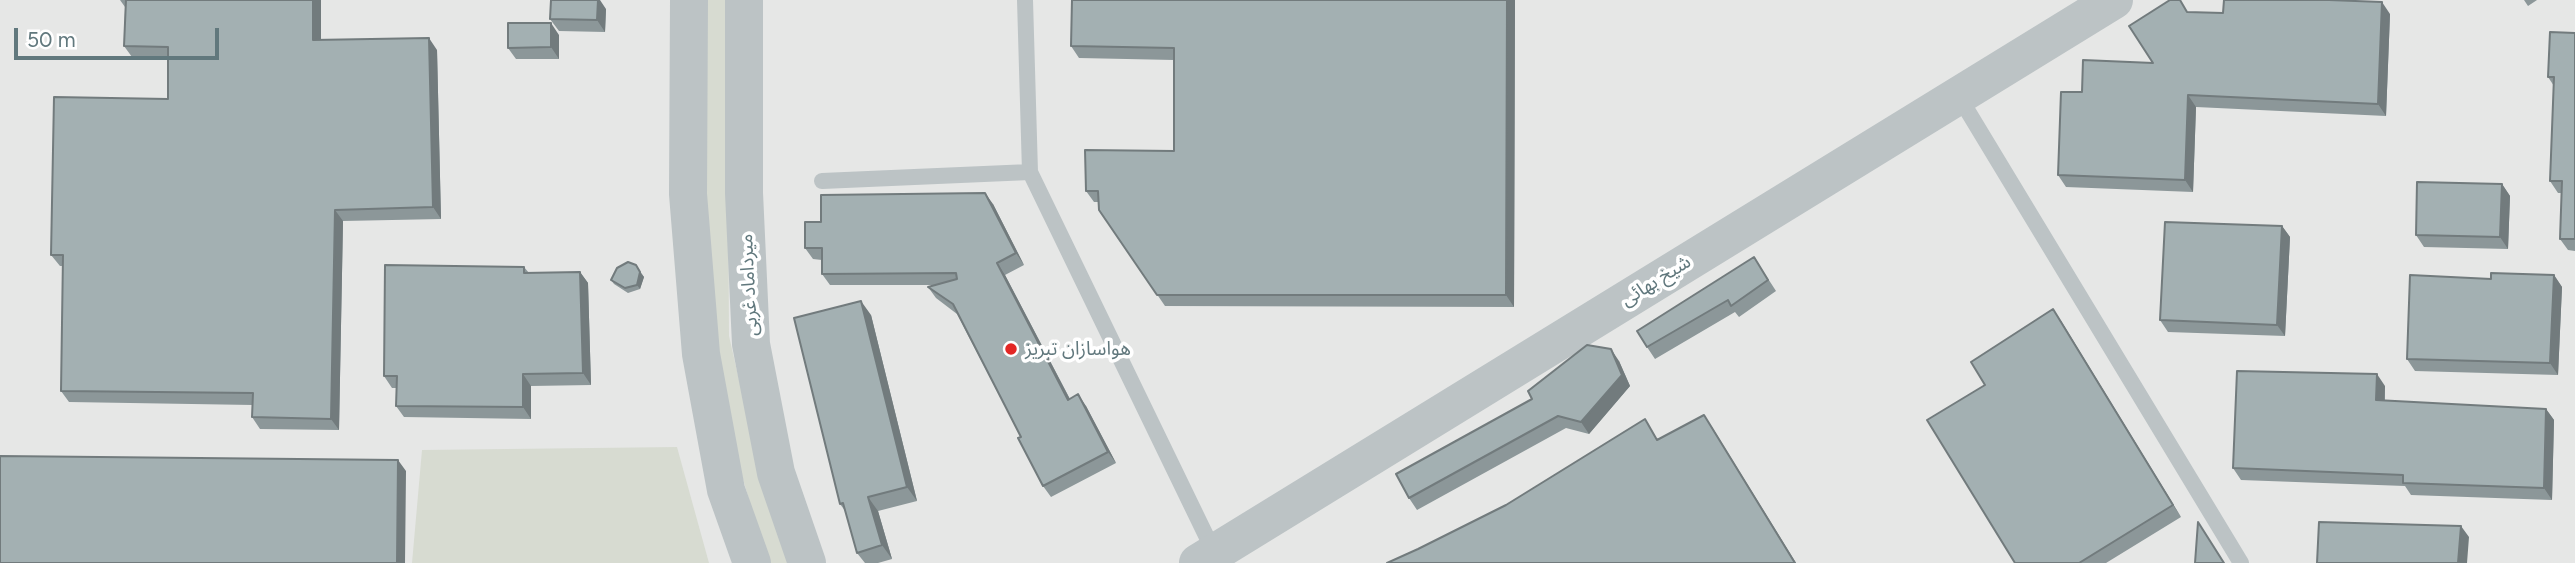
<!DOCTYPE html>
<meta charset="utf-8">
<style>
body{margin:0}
#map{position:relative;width:2575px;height:563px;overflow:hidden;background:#f6f5f2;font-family:Figtree,sans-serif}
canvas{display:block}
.scale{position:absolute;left:14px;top:28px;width:205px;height:32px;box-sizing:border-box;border:4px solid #61787d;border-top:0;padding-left:9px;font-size:21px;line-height:24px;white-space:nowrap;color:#61787d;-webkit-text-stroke:5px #fff;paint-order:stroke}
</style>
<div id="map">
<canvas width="2575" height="563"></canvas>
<div class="scale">50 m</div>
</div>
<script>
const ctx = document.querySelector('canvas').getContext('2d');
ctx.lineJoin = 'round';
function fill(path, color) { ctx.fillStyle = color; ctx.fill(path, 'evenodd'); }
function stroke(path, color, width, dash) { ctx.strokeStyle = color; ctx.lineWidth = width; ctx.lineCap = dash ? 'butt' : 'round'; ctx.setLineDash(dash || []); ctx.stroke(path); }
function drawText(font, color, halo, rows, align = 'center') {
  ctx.font = font + ' Figtree,"Noto Sans Arabic",sans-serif'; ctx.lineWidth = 7; ctx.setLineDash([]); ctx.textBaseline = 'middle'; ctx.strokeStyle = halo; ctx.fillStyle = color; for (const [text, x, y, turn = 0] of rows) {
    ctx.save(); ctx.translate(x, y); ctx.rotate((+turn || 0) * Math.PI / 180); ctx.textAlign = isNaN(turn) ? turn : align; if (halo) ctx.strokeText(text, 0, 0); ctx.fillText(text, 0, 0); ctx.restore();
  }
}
const built = new Path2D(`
 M 0,0 L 2575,0 L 2575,563 L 0,563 Z`);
const green = new Path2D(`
 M 705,0 L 727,0 L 729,336 L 749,423 L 790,563 L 770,563 C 747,496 724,423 716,352 C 704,235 706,117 705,0 Z
 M 677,447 L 709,563 L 412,563 L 422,450 Z`);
const service = new Path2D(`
 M 1025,0 L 1030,172 L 1214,552
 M 1958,95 L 2241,563
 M 822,181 L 1030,172`);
const tertiary = new Path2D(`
 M 689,0 L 688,194 L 701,354 L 726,490 L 752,563
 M 744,0 L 744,193 L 751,344 L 776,473 L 807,563
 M 1198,563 L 2114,0`);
const wall = new Path2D(`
 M 120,0 L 321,0 L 321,40 L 437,50 L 441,219 L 343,221 L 339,430 L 260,429 L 252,417 L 253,405 L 69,402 L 61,391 L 63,266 L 60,266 L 51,255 L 168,99 L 168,58 L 132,57 L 124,46 L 125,7 Z
 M 1072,0 L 1515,0 L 1514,307 L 1165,306 L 1099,210 L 1098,202 L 1094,202 L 1086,191 L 1174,151 L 1174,60 L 1079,58 L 1071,46 Z
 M 2524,0 L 2537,0 L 2528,6 Z
 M 606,9 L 605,32 L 559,31 L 550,19 Z
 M 2188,12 L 2223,13 L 2390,14 L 2386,116 L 2196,107 L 2193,192 L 2066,187 L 2058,175 L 2082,92 L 2153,63 Z
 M 2575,33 L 2575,251 L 2568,250 L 2560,239 L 2562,193 L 2558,193 L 2550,181 L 2554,86 L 2548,77 Z
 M 559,35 L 559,59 L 516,59 L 508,48 Z
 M 2502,184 L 2510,196 L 2508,249 L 2424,247 L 2416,235 Z
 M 993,204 L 1024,265 L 1005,275 L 1070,399 L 1086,406 L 1116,463 L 1051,497 L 1043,486 L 1021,437 L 957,314 L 936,298 L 928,287 L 935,285 L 830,285 L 822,274 L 822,260 L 813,259 L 805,248 L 821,222 Z
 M 2282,226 L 2290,237 L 2285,336 L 2168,332 L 2160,320 Z
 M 1754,257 L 1776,291 L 1739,317 L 1735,312 L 1655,359 L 1647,347 Z
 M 636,265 L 644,277 L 640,289 L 628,293 L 614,284 L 611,280 Z
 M 524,267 L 529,273 L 580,272 L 588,283 L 591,385 L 531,386 L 531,419 L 404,417 L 396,406 L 396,388 L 392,388 L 384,376 Z
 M 2554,275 L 2562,287 L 2558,375 L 2415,371 L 2407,359 L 2491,279 Z
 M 871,315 L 917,501 L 878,511 L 892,559 L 878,563 L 865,563 L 857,553 L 846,512 L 840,504 Z
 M 2061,321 L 2181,517 L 2106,563 L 2015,563 L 1985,385 Z
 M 1619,361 L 1630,386 L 1589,434 L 1566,428 L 1417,510 L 1409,498 Z
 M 2385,386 L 2385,401 L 2546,409 L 2554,420 L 2552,500 L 2411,495 L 2405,486 L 2241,480 L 2233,468 Z`);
const shadedWall = new Path2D(`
 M 313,0 L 321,0 L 321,52 L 313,40 Z
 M 598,0 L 600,0 L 606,9 L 605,32 L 597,20 Z
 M 1507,0 L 1515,0 L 1514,307 L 1506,295 Z
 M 2382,2 L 2390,14 L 2386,116 L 2378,104 Z
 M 551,23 L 559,35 L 559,59 L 551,47 Z
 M 429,38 L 437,50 L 441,219 L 433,207 Z
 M 2188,95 L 2196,107 L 2193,192 L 2185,180 Z
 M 2502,184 L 2510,196 L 2508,249 L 2500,237 Z
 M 985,193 L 993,204 L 1024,265 L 1016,253 Z
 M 335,210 L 343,221 L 339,430 L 331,419 Z
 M 2282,226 L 2290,237 L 2285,336 L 2277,325 Z
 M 997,263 L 1005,275 L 1076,411 L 1068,400 Z
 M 580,272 L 588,283 L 591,385 L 583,373 Z
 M 640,272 L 644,277 L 640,289 L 637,285 Z
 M 2554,275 L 2562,287 L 2558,375 L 2550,363 Z
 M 861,301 L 871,315 L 917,501 L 907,487 Z
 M 2053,309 L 2061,321 L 2181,517 L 2173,505 Z
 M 1611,349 L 1619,361 L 1630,386 L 1589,434 L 1581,422 Z
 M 523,374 L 531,386 L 531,419 L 523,407 Z
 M 2377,374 L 2385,386 L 2384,412 L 2376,400 Z
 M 1078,394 L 1086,406 L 1116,463 L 1108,452 Z
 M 2546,409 L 2554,420 L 2552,500 L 2544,488 Z
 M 1704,415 L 1712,427 L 1796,563 L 1795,563 Z
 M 398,460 L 406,471 L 405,563 L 397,563 Z
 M 868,497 L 878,511 L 892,559 L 882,545 Z
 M 2461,526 L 2469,537 L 2467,563 L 2458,563 Z`);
const building = new Path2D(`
 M 126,0 L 313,0 L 313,40 L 429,38 L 433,207 L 335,210 L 331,419 L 252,417 L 253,393 L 61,391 L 63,255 L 51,255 L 54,97 L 168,99 L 168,47 L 124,46 Z
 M 551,0 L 598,0 L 597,20 L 550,19 Z
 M 1072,0 L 1507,0 L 1506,295 L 1157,295 L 1099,210 L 1098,191 L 1086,191 L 1085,150 L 1174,151 L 1174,48 L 1071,46 Z
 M 2170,0 L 2180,0 L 2187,12 L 2223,13 L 2224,0 L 2329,0 L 2382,2 L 2378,104 L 2188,95 L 2185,180 L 2058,175 L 2061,92 L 2082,92 L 2083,60 L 2153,63 L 2129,26 Z
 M 508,23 L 551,23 L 551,47 L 508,48 Z
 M 2550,32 L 2575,33 L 2575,239 L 2560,239 L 2562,181 L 2550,181 L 2554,77 L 2548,77 Z
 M 2417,182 L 2502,184 L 2500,237 L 2416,235 Z
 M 985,193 L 1016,253 L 997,263 L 1068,400 L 1078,394 L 1108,452 L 1043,486 L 1018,438 L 1021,437 L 953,304 L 928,287 L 957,279 L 956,273 L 822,274 L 822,248 L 805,248 L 805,222 L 821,222 L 821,195 Z
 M 2165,222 L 2282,226 L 2277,325 L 2160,320 Z
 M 1754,257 L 1768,280 L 1731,306 L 1728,300 L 1647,347 L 1637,331 Z
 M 628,262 L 636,265 L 640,272 L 637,285 L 625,288 L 611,280 L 617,268 Z
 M 385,265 L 524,267 L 524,273 L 580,272 L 583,373 L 523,374 L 523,407 L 396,406 L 397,376 L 384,376 Z
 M 2491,273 L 2554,275 L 2550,363 L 2407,359 L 2410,275 L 2491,279 Z
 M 861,301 L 907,487 L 868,497 L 882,545 L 857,553 L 843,503 L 840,504 L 794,318 Z
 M 2053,309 L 2173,505 L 2079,563 L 2015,563 L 1927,420 L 1985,385 L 1971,362 Z
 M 1587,345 L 1611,349 L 1622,375 L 1581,422 L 1558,416 L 1409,498 L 1396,474 L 1532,399 L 1528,391 Z
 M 2237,371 L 2377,374 L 2376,400 L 2546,409 L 2544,488 L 2403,483 L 2403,475 L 2233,468 Z
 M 1704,415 L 1795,563 L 1387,563 L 1418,549 L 1506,505 L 1645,419 L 1657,440 Z
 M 0,456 L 398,460 L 397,563 L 0,563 Z
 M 2198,522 L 2224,563 L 2195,563 Z
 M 2319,522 L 2461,526 L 2458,563 L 2317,563 Z`);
const markers = [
 [1011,349,7,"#e32725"]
];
const streetNames = [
 ["شیخ بهائی",1656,281,-32],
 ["میرداماد غربی",749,285,-93]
];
const poiNames = [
 ["هواسازان تبریز",1025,349]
];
fill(built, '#e6e7e6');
fill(green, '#d7dbd1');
stroke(service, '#bcc3c5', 16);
stroke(tertiary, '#bcc3c5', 38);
fill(wall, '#8c9799');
fill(shadedWall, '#727b7d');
fill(building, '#a3b0b2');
stroke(building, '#727b7d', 2);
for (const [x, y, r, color] of markers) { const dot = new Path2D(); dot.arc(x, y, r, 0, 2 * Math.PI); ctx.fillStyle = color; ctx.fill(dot); stroke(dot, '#fff', 2.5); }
drawText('19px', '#61787d', '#fff', streetNames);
drawText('19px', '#61787d', '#fff', poiNames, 'left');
</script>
